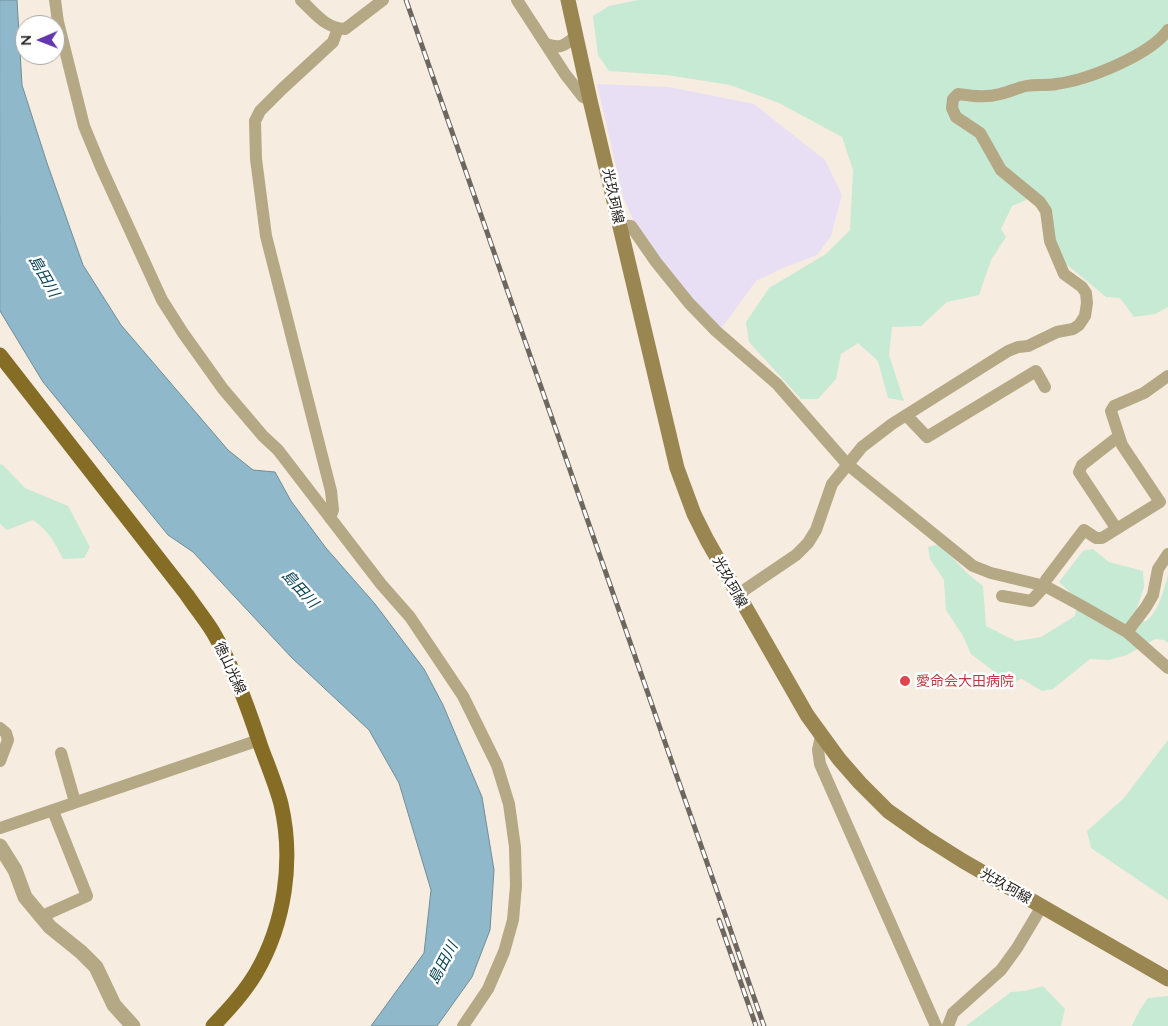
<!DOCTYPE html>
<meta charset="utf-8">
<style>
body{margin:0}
#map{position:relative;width:1168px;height:1026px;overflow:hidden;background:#f7ece0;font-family:Lato,sans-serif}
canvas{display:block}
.north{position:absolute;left:15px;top:15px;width:50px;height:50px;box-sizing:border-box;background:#fff;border:1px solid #a9a7a5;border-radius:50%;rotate:269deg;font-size:14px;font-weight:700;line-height:20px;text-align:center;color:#27231f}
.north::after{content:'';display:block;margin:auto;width:18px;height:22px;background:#6336ae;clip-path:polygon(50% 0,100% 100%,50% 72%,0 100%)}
</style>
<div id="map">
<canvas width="1168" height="1026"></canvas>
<div class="north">N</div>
</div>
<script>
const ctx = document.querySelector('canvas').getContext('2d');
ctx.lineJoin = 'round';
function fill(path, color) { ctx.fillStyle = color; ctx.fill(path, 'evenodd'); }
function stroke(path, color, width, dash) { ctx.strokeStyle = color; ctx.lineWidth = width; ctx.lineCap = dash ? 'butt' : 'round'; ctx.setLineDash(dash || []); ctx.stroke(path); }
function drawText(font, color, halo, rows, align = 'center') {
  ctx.font = font + ' Lato,"Noto Sans JP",sans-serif'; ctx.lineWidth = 5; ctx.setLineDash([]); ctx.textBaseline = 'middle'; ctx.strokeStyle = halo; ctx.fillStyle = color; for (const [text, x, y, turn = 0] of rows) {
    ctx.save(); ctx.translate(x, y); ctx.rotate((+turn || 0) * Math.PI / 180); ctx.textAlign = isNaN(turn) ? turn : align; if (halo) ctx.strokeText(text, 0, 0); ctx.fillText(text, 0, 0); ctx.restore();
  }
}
const industrial = new Path2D(`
 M 597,84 L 669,87 L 754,104 L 825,160 L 842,195 L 831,236 L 817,255 L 783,268 L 756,281 L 720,330 L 692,303 L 641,237 L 623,197 Z`);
const green = new Path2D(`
 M 638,0 L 1168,0 L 1168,307 L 1155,314 L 1134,317 L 1120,298 L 1106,297 L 1065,263 L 1034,197 L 1012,206 L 1001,229 L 1006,237 L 991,260 L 979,295 L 947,302 L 921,326 L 892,327 L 889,355 L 904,401 L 888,398 L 878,361 L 858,343 L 841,354 L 836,379 L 818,399 L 801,399 L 749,342 L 746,322 L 769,288 L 826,254 L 850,230 L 853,170 L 842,137 L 779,103 L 730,85 L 667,75 L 609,71 L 598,55 L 593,16 L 609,6 Z
 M 0,464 L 3,465 L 25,488 L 68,506 L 90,547 L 84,558 L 63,559 C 55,543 49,531 33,520 L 7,530 L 0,524 Z
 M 940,544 L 967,573 L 983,586 L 986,626 L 1016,641 L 1041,637 L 1075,616 L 1077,599 L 1059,582 L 1083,551 L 1093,549 L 1109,562 L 1143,571 L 1144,587 L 1136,611 L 1145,622 C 1159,612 1163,591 1168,575 L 1168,643 L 1164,640 L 1155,639 L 1127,655 L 1109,660 L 1090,659 L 1053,689 L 1042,691 L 1022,679 L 1009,683 L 971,654 L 963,636 L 946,610 L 944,580 L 930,559 L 928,547 Z
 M 1168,740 L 1168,900 L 1091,848 L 1087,831 L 1124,798 Z
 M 1043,986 L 1065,1009 L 1061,1026 L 966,1026 L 1011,992 L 1025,991 Z
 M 1168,996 L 1168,1026 L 1132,1026 L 1139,1011 L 1148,998 Z`);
const water = new Path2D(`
 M 0,0 L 17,0 L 22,85 L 47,163 L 83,265 L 121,325 L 228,450 L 253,470 L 275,472 L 291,501 L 326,548 L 375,604 L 424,669 L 443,705 L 482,797 L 494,870 L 490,930 L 472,977 L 437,1026 L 371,1026 L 424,953 L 431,890 L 399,783 L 369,730 L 292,658 L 193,552 L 168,535 L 43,382 L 0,311 Z`);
const minor = new Path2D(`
 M 55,0 L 58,22 L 84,126 L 101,167 L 162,300 L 183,333 L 223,389 L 263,436 L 278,450 L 381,584 L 410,617 L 463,696 L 497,765 L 509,804 L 515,847 L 516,886 L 513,920 L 504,952 L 488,989 L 463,1026
 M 301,0 C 315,13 325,28 345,29 L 383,0
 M 517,0 L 565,74 L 583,97 L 590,100
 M 546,44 C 560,49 564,46 575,37
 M 619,225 L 631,226 L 656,262 L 689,303 L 716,331 L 777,384 L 847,464 L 973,566 L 991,573 L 1045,586 L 1080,605 L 1127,632 L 1168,668
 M 906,415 L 927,437 L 1036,371 L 1045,387
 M 330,518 L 333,510 L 331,491 L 266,236 L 256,159 L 255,121 L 260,111 L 282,89 L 333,42 L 338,28
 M 1116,528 L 1079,472 L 1082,465 L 1114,440 L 1119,439
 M 737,595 L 796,555 L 808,543 L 816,530 L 832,484 L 862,447 L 892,424 L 1008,351 L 1018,347 L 1028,346 L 1057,332 L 1073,329 L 1079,325 L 1085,316 L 1087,303 L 1086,293 L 1082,287 L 1064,274 L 1050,241 L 1046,211 L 1040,202 L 1001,170 L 980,133 L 956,117 L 952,108 L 953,99 L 958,94 C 973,96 986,98 1000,94 C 1009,92 1017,88 1026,86 C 1036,84 1046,86 1056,84 C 1088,80 1150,55 1168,30
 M 1002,596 L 1031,601 L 1045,586 L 1046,580 L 1084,530 L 1096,538 L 1102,538 L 1160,502 L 1122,445 L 1111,411 L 1114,406 L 1144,393 L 1168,376
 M 1127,632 L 1146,607 L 1153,595 L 1158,569 L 1168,554
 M 0,728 L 6,733 L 8,740 L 0,761
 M 821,736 L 818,750 L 820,764 L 936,1026
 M 61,753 L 75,802
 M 0,828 L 259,740
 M 40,917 L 87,896 L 53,811
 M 948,1026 L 953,1013 L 1001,970 L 1017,948 L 1042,906`);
const tertiary = new Path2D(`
 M 0,846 L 15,870 L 25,897 L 50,927 L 81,952 L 96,967 L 114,1005 L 133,1026`);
const secondary = new Path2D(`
 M 568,0 L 590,100 L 677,468 L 694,514 L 707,540 L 807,715 L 839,759 L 860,783 L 888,811 L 925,837 L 963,861 L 1168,979`);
const primary = new Path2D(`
 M 0,355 L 187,595 C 195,607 205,619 213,632 C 234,668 248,708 261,747 C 268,766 276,785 281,804 C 294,860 285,923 256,973 C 244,993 229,1009 213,1026`);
const rail = new Path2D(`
 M 406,0 L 764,1026
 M 719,920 L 756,1026`);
const markers = [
 [905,681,6,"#e0444e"]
];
const streetNames = [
 ["光玖珂線",613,196,78],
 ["光玖珂線",730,582,61],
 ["徳山光線",230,668,65],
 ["光玖珂線",1006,886,30]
];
const healthNames = [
 ["愛命会大田病院",916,681]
];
const waterNames = [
 ["島田川",44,276,60],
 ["島田川",300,589,47],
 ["島田川",443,963,-62]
];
fill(industrial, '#e8dff5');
fill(green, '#c7ead4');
fill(water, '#8fb9ca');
stroke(water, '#708c97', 1);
stroke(minor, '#b5a885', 12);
stroke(tertiary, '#b5a885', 15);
stroke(secondary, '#998651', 15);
stroke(primary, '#856d25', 15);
stroke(rail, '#6d6760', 5);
stroke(rail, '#fff', 3, [9]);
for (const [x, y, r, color] of markers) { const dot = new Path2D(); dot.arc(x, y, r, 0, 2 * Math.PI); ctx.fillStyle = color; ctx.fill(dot); stroke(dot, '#fff', 2); }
drawText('14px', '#27231f', '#fff', streetNames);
drawText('14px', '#be3a42', '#fff', healthNames, 'left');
drawText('italic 15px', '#074356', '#fff', waterNames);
</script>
